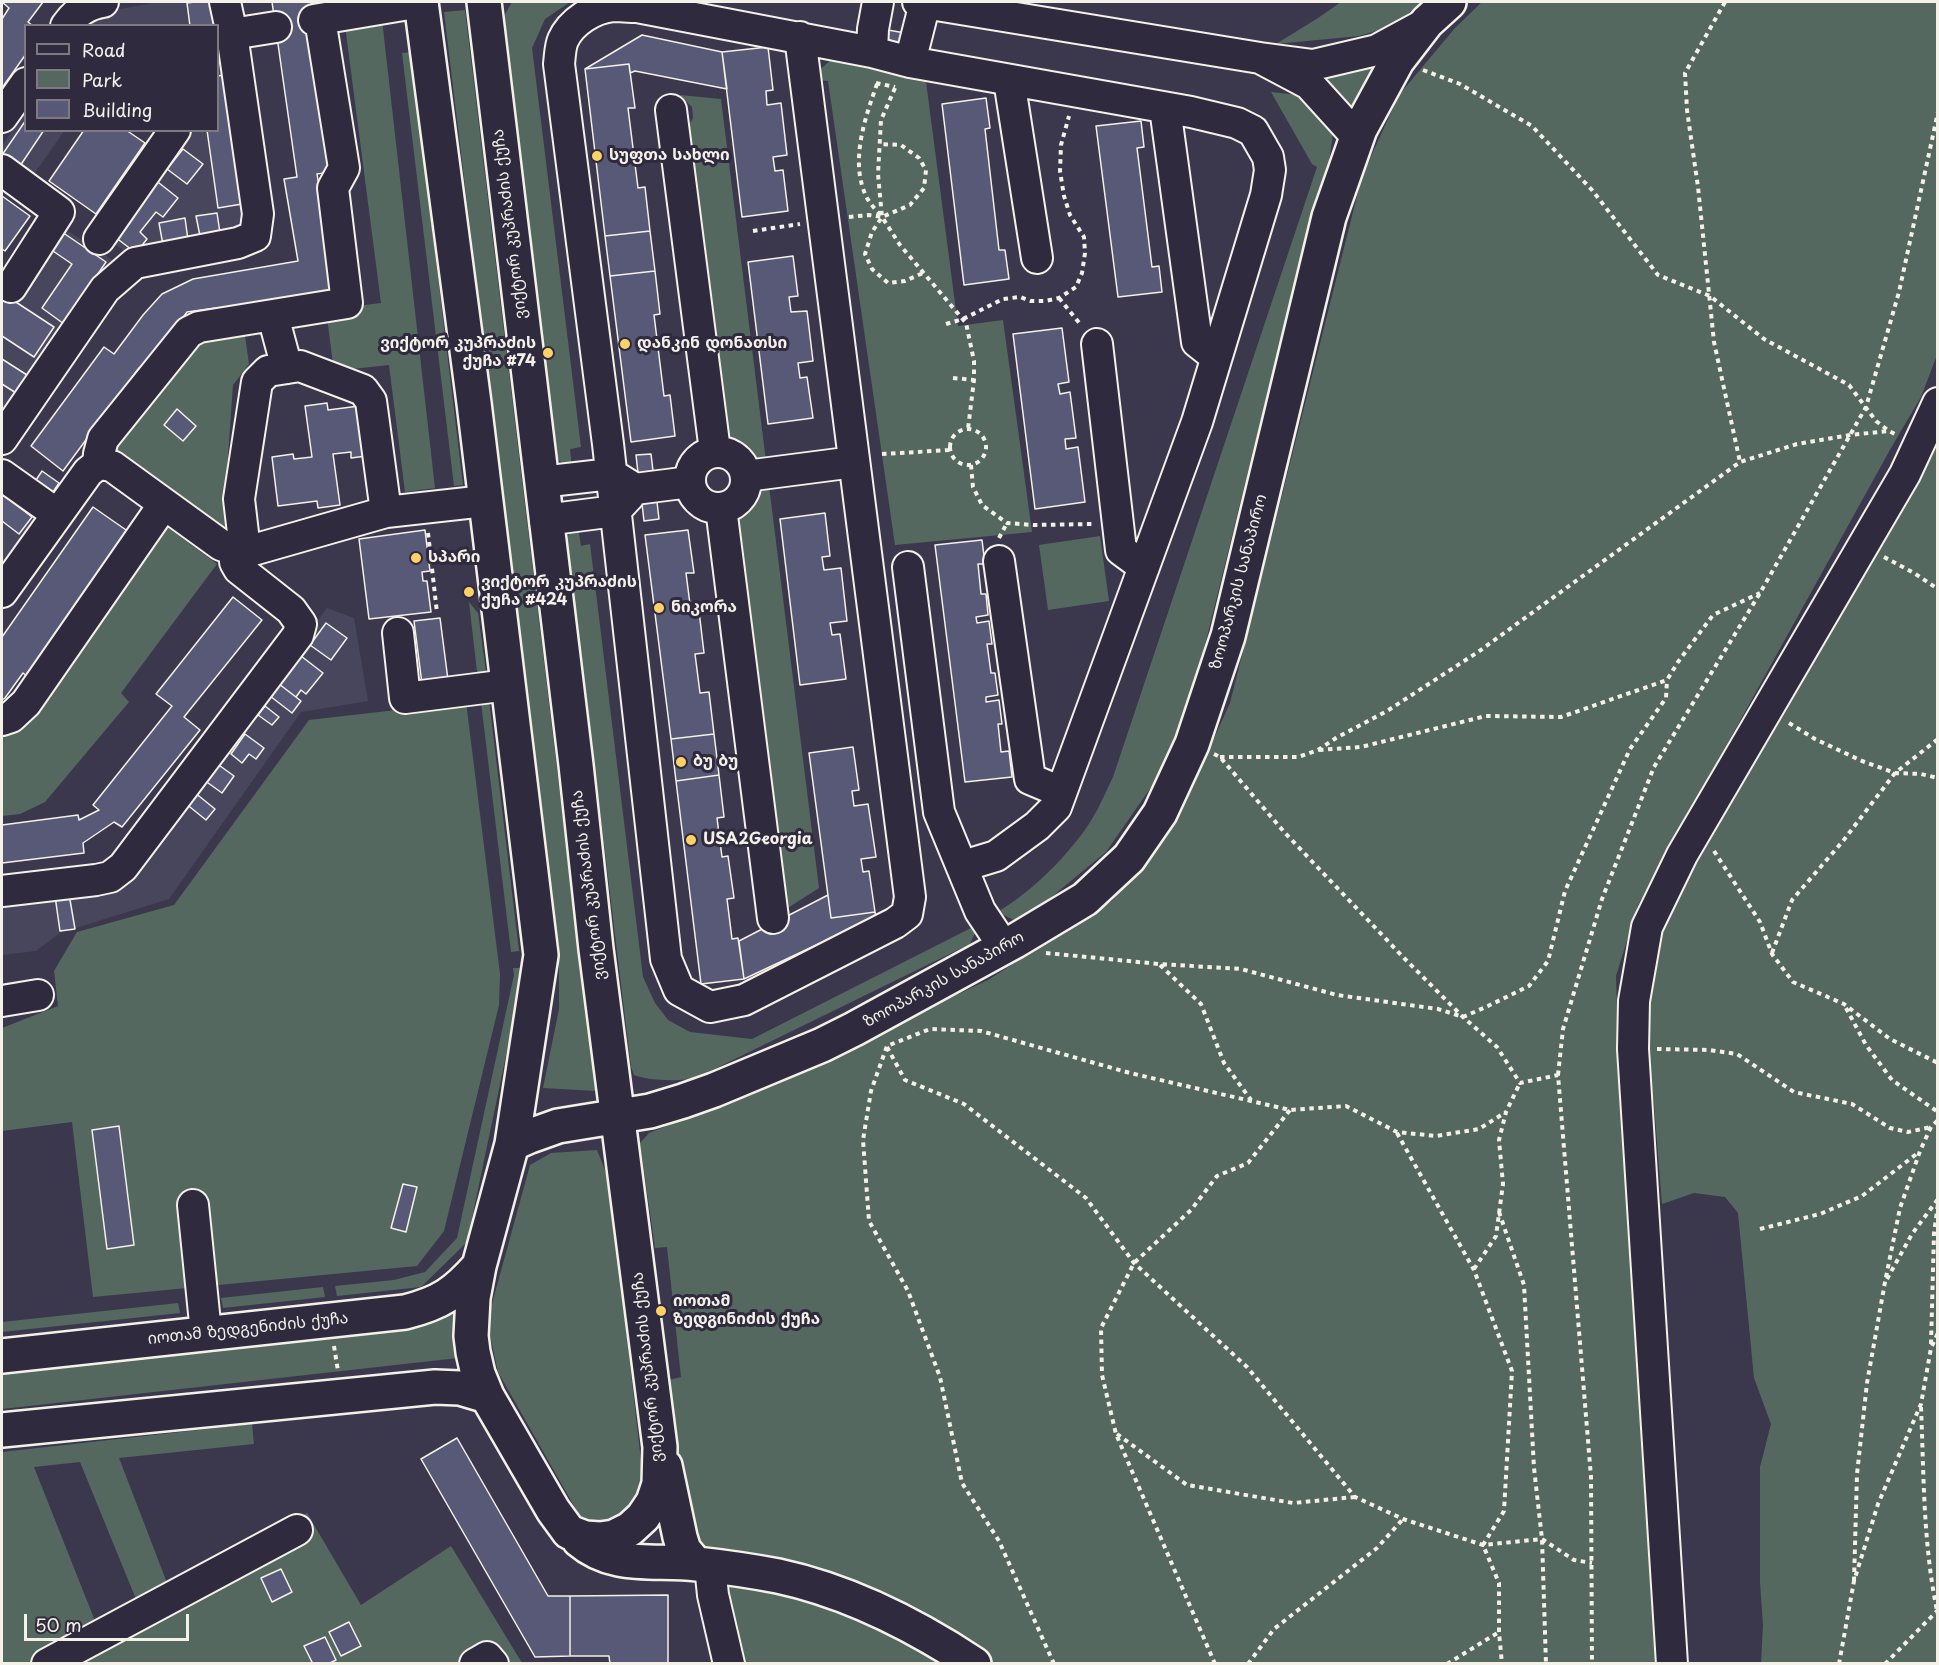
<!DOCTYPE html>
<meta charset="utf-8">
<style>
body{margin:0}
#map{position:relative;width:1939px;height:1665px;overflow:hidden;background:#3b384e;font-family:"Playpen Sans",sans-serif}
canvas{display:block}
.frame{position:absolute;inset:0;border:3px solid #f4f1e8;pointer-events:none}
.legend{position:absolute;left:24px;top:24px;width:195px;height:108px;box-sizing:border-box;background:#2f2a3d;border:2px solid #7e7a81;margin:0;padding:8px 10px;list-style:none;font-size:18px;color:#f4f1e8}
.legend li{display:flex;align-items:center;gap:12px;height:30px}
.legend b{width:30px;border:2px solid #7e7a81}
.scale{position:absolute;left:24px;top:1614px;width:165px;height:27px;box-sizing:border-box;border:3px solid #f4f1e8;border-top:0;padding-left:8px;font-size:18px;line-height:21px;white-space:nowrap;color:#f4f1e8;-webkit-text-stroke:4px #2f2a3d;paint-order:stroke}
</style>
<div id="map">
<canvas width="1939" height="1665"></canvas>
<div class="frame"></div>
<ul class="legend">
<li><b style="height:8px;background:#2f2a3d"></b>Road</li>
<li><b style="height:16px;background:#556860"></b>Park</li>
<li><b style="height:16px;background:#575976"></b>Building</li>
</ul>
<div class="scale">50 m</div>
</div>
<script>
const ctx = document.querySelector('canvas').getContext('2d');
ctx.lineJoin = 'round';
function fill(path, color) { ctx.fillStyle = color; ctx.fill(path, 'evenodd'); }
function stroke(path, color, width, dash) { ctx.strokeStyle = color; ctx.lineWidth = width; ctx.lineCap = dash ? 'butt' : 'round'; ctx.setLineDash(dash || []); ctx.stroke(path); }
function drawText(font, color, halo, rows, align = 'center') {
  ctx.font = font + ' "Playpen Sans","Noto Sans Georgian",sans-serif'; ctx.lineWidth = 6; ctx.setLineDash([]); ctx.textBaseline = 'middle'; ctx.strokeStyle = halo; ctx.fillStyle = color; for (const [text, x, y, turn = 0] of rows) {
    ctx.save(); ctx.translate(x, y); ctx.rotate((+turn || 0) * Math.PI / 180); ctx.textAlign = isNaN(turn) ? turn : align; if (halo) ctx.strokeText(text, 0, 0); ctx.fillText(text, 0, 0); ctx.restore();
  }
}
const built = new Path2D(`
 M 158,2 L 215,2 L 246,210 L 230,238 L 135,257 L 93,231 L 158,131 L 218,130 L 218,26 L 82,26 L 89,15 Z
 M 25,110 L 26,130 L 64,131 L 28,183 L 2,164 L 2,146 Z
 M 56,223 L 114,261 L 2,429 L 2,290 Z
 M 2,488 L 43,520 L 2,576 Z
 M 327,608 L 354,618 L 368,701 L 301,712 L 169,899 L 60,933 L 36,951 L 2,955 L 2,897 L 134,869 Z`);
const green = new Path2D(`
 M 342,2 L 380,2 L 435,488 L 405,492 L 389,365 L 334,371 L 326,310 L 381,303 Z
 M 512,2 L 570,2 L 545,19 L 532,48 L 581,447 L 570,449 L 572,469 L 557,459 L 554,442 L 504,16 Z
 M 1341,2 L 1422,2 L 1393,26 L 1359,36 L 1276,44 L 1318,18 Z
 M 1482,2 L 1937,2 L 1937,355 L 1921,397 L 1891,448 L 1638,905 L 1616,976 L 1620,1109 L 1661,1663 L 993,1663 L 943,1624 L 710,1550 L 696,1543 L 685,1518 L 669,1380 L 681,1377 L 667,1247 L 655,1248 L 640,1143 L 649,1133 L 735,1099 L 988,980 L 1112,901 L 1151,855 L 1182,809 L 1230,703 L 1362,176 L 1399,95 L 1455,28 Z
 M 465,10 L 596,1091 L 543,1088 L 559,1009 L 559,963 L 444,12 Z
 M 411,52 L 463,485 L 454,486 L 402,53 Z
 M 1387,58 L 1356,114 L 1317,74 Z
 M 831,60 L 925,74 L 958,326 L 1003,320 L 1032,532 L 895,545 L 828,81 L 816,80 L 817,72 Z
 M 1271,92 L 1299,95 L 1322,112 L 1333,133 L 1329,162 L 1316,197 L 1193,693 L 1163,770 L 1106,852 L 1032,913 L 1014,920 L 997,912 C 1031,893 1072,852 1092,819 C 1100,806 1106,791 1113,777 L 1317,167 L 1312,164 Z
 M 680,95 L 721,99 L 819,888 L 780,913 L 731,516 C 751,500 756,494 753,467 C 752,461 749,455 744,451 C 738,447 728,444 721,441 L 682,137 L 693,118 L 692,107 Z
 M 244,329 L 249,364 L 233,385 L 226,483 L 225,530 L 113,451 L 112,439 L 194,342 Z
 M 1937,439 L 1937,1663 L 1761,1663 L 1763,1625 L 1760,1582 L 1760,1467 L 1771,1424 L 1754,1378 L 1738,1213 L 1725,1197 L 1694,1193 L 1662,1204 L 1654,1104 L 1644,1027 L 1662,924 L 1693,862 L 1933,451 Z
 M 163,524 L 217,564 L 121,693 L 129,702 L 45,802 L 20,814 L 2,816 L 2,731 Z
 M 578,526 L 581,546 L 590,544 L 643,977 L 655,1003 L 668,1020 L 690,1032 L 752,1039 L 971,928 L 975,933 L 970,944 L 698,1077 C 682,1082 650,1081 634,1075 L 631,1067 L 567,538 L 571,530 Z
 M 1100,536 L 1109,601 L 1048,610 L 1039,545 Z
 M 469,602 L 478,613 L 487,679 L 478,680 Z
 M 489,700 L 519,951 L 511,952 L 481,702 Z
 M 466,702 L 500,974 L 499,1005 L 444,1231 L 417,1266 L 93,1297 L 72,1122 L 2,1131 L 2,1028 L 58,1006 L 54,971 L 77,932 L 174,905 L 309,720 Z
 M 513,968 L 521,968 L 522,979 L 467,1242 L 421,1287 L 337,1296 L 335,1286 L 394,1280 L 425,1272 L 457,1238 L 514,975 Z
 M 597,1150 L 609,1180 L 641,1461 L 639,1505 L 605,1528 L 582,1520 L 498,1372 L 487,1322 L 530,1165 L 551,1153 Z
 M 323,1287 L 325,1297 L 223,1308 L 221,1298 Z
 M 178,1303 L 180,1313 L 2,1332 L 2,1322 Z
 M 453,1310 L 460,1336 L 458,1358 L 2,1409 L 2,1364 Z
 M 252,1424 L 254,1444 L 119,1458 L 169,1588 L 307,1513 L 361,1605 L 451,1546 L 522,1663 L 2,1663 L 2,1452 ZM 80,1462 L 140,1609 L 97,1626 L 34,1467 Z
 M 716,1581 L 811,1596 L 899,1630 L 950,1663 L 735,1663 Z`);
const building = new Path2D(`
 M 2,2 L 43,2 L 28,22 L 33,26 L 26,26 L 26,54 L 2,88 L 2,19 L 9,8 Z
 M 194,2 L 212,2 L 216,26 L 190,26 L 187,3 Z
 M 272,2 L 311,2 L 338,171 L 317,174 L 337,298 L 218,317 L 216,308 L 187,312 L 170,335 L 151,377 L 139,368 L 63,471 L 31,446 L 104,347 L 114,354 L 143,315 L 162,294 L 193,279 L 298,261 L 284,179 L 297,177 Z
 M 888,30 L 905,33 L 901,50 L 884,46 Z
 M 642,35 L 722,52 L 727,89 L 635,71 L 630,73 L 629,64 L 585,69 Z
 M 768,47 L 773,90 L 766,91 L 767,105 L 781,103 L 787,155 L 773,157 L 775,171 L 783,170 L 788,211 L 742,217 L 722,52 Z
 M 629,64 L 635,108 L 628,108 L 638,188 L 645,187 L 650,231 L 605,236 L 585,69 Z
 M 223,75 L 242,204 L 218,208 L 207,130 L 218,130 L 218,76 Z
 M 986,98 L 990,128 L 985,129 L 999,250 L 1005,250 L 1009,279 L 964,285 L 942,104 Z
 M 26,120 L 26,130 L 44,130 L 18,169 L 2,158 L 2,155 Z
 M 1141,121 L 1144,147 L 1137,148 L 1152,267 L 1159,266 L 1162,292 L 1118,297 L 1096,126 Z
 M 84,130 L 126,130 L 145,143 L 96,214 L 49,181 Z
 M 183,149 L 203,164 L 187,184 L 167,169 Z
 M 154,179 L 178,198 L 163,217 L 156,212 L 140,232 L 147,239 L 136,253 L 111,234 Z
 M 2,196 L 30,216 L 5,251 L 2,249 Z
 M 217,213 L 220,233 L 200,236 L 196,216 Z
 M 185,218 L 188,240 L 163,245 L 159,223 Z
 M 650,231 L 655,271 L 610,276 L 605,236 Z
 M 62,232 L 106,262 L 64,324 L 42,308 L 72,264 L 50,249 Z
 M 793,256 L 798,296 L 789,297 L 791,312 L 807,311 L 813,361 L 798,363 L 800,378 L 807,377 L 813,418 L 768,424 L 748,262 Z
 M 655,271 L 660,314 L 654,315 L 664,396 L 670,395 L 675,436 L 631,442 L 610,276 Z
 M 2,293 L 54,327 L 34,357 L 2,336 Z
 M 1062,328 L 1069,382 L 1058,384 L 1060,394 L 1070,392 L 1076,438 L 1065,439 L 1066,449 L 1078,447 L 1085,502 L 1035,509 L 1013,334 Z
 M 2,359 L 27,375 L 16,393 L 2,384 Z
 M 327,403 L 328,410 L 367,405 L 374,455 L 351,458 L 351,452 L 333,454 L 340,505 L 318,508 L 317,501 L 278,506 L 272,457 L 293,454 L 294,459 L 312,457 L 305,406 Z
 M 177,409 L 196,426 L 183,441 L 164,425 Z
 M 651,454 L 653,471 L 638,473 L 636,455 Z
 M 42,471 L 59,483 L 53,492 L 36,480 Z
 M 2,494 L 32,517 L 19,534 L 2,521 Z
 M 657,502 L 659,519 L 644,521 L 642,504 Z
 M 93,507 L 129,532 L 28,677 L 23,673 L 5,698 L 2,700 L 2,637 Z
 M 825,513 L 830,556 L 822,557 L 824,570 L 841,568 L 847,621 L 830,623 L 832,635 L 840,634 L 846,679 L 800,685 L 780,519 Z
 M 425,530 L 430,571 L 422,572 L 423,581 L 427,581 L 431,612 L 369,619 L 359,539 Z
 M 688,530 L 694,573 L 686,573 L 691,612 L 699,611 L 704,653 L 695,654 L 700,693 L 709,692 L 714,734 L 671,739 L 645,535 Z
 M 982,540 L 985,564 L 978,564 L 981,594 L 986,594 L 988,615 L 976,617 L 977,623 L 989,621 L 992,644 L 987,644 L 991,673 L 995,673 L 998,695 L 986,697 L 986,702 L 999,700 L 1002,724 L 998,724 L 1001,752 L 1009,751 L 1012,777 L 965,782 L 935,545 Z
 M 233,597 L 262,620 L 184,717 L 200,730 L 122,827 L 114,822 L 83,843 L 84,853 L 2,863 L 2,825 L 78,815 L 79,820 L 99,810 L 93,805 L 172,706 L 156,694 Z
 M 440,618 L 448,680 L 422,684 L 414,621 Z
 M 326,623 L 347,638 L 331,660 L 310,645 Z
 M 301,656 L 323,673 L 306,694 L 301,690 L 296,697 L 279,684 Z
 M 279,684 L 301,701 L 292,713 L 270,696 Z
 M 265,706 L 279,717 L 272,725 L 258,715 Z
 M 245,734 L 264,748 L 256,759 L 249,754 L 242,763 L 231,754 Z
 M 714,734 L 719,775 L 676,781 L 671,739 Z
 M 853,747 L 859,790 L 852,791 L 854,806 L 868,804 L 876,857 L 861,859 L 863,872 L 869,871 L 875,912 L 831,918 L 809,753 Z
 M 216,763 L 234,776 L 222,793 L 204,780 Z
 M 719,775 L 724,817 L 717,818 L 722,857 L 728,856 L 734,898 L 727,899 L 732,939 L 738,938 L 744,979 L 701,984 L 676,781 Z
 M 194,792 L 215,809 L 206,820 L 185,803 Z
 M 69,894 L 75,929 L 60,931 L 55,896 Z
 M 828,895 L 831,918 L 875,912 L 876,917 L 744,979 L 739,941 Z
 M 119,1126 L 134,1245 L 107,1249 L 92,1130 Z
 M 403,1184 L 417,1187 L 406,1232 L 391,1228 Z
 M 457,1438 L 548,1596 L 570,1596 L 570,1656 L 535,1657 L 421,1459 Z
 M 281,1569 L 292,1592 L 272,1602 L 261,1578 Z
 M 668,1595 L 668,1664 L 610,1664 L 609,1656 L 570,1656 L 570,1596 Z
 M 349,1622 L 361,1646 L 341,1656 L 329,1632 Z
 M 325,1637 L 336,1660 L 328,1664 L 313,1664 L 304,1646 Z`);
const path = new Path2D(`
 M 1725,2 L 1685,73 L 1687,110 L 1698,187 L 1714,342 L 1740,462
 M 1423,70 L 1460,84 L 1532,126 L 1592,190 L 1658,275 L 1710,296 L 1764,339 L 1849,385 L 1876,421 L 1889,431 L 1897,435
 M 876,83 L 895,87
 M 877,84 C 865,118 849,163 867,198 C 871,205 877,211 882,217 L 872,232 L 865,254 L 872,269 L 888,283 L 905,281 L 923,273
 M 895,88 L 881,120 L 878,174 L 882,217 L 900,245 L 966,323 L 974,361 L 974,380 L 968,429
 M 849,217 L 869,215 L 882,217 L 910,205 L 924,188 L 926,170 L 919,158 L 901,145 L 880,144
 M 753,231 L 800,224
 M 1059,298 L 1081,325
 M 946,324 L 963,319 L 1003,299 L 1020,297 L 1031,301 L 1045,301 L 1059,298 L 1076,287 L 1082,273 L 1085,253 L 1084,237 L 1070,215 L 1064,196 L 1060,171 L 1061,145 L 1069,116
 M 953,378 L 974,380
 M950 447a18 18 0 1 1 36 0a18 18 0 1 1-36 0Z
 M 882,454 L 950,450
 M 971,465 L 973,487 L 982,505 L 1007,523 L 1033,525 L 1093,524
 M 428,533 L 437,613
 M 999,538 L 1007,523
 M 1884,557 L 1914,573 L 1938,589
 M 1789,723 L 1815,739 L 1862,761 L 1895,773 L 1921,774 L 1938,778
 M 1319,750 L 1361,747 L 1486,716 L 1561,717 L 1667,680 L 1678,662 L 1713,615 L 1760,593
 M 1214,754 L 1220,757 L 1285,833 L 1404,958 L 1463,1017 L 1497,1047 L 1520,1083 L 1558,1075 L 1591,1477 L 1592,1664
 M 1220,757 L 1298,757 L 1318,750 L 1336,738 L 1387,711 L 1478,652 L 1740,462 L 1797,444 L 1850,435 L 1889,431
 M 1714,851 L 1760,922 L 1772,954 L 1793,982 L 1844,1004 L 1890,1039 L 1938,1063
 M 1046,953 L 1159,964 L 1241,969 L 1337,995 L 1438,1009 L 1463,1017 L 1488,1006 L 1529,986 L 1548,961 L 1565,891 L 1630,749 L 1666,698 L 1667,680
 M 1772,953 L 1792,900 L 1843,841 L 1895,773 L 1938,739
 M 1160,965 L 1201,1004 L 1224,1063 L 1251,1100
 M 1846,1008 L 1866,1045 L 1892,1080 L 1938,1112
 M 887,1047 L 905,1080 L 964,1104 L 1086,1198 L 1134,1263 L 1247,1367 L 1355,1497 L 1403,1519 L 1483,1545 L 1542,1539 L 1574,1560 L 1592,1563
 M 1657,1049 L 1709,1050 L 1737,1054 L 1794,1092 L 1852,1104 L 1890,1128 L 1908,1132 L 1931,1127
 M 1558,1075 L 1563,1029 L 1602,899 L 1654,767 L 1760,593 L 1866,407 L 1899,292 L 1938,112
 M 1397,1133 L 1474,1270 L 1512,1371 L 1504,1511 L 1483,1545 L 1499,1583 L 1499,1632 L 1502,1664
 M 1499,1212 L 1524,1285 L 1534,1468 L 1542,1539 L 1546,1664
 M 1760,1229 L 1820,1214 L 1862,1196 L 1919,1152
 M 1474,1269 L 1496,1236 L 1503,1184 L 1499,1140 L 1506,1112 L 1520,1083
 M 1887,1279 L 1912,1234 L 1938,1199
 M 1931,1344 L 1934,1233 L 1938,1204
 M 334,1346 L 338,1371
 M 1921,1407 C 1924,1477 1923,1547 1938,1615
 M 1117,1434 L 1187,1485 L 1293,1503 L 1355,1497
 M 1854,1581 L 1857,1474 L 1867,1383 L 1885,1282 L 1900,1208 L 1920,1151 L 1931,1127 L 1938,1120
 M 1054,1664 L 999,1541 L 962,1483 L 940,1377 L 908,1291 L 869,1221 L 863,1140 L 871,1091 L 887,1046 L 930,1029 L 981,1031 L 1130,1073 L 1290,1110 L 1346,1106 L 1397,1132 L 1436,1136 L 1479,1129 L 1506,1112
 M 1215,1664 L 1116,1434 L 1102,1375 L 1101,1328 L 1134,1263 L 1191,1210 L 1217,1176 L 1248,1163 L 1290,1110
 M 1248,1664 L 1274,1629 L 1377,1548 L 1403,1519
 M 1447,1664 L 1499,1632
 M 1839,1664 L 1854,1581 L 1878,1504 L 1921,1404 L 1931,1348 L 1938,1333
 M 1885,1664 L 1937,1611`);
const minor = new Path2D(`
 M 878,2 L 873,29 L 872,52 L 910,62 L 925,3
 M 918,2 L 1260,58
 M 314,20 L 421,2
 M 66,26 C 75,13 88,4 103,2
 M 232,34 L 276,27
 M 800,37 L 910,897 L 907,914 L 895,923 L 744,1000 L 710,1007 L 679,990 L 666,959 L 608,444 L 559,64 C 560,56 560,47 563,40 C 571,22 593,8 613,6 C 620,6 629,7 637,7 L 872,52
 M 910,62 L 1191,112 L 1237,123 L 1253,131 L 1268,157 L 1270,170 L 1266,195 L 1197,422 L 1056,807 L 1037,826 L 996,856 L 963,866
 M 1009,80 L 1037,258
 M 1165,108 L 1197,342 L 1216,357
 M 671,110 L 715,451
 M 2,117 L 26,83
 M 1357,137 L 1309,84 L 1260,58 L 1313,65 L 1377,50 L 1425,24
 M 2,170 L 59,212 L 11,287
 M 99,239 L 175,130
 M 273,316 L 287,368
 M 1097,344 L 1121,550 L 1144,567
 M 2,439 L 105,289 L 135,263 L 238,243 L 255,236 L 258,214 L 232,34 L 225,2
 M690 480a28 28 0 1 1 56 0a28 28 0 1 1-56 0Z
 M 98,464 L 99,454 L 103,439 L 189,332 L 199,327 L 347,303 L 333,188 L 344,168 L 320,19
 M 2,475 L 57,514
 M 746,476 L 854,462
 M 541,482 L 611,474 L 635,489 L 690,482
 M 721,508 L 773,918
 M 545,520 L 615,511 L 629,496
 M 245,550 L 239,499 L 257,382 L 268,371 L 300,366 L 363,390 L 371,401 L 386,512
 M 999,561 L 1030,779 L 1061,792
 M 908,567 L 939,812 L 980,911 L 1004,947
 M 2,592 L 88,472 L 98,464 L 112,466 L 221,545 L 235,550 L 253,550 L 386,512 L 485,501
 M 398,633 L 405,698 L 508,685
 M 2,720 L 11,717 L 26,703 L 164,504
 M 2,891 L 96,880 L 110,877 L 123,867 L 298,635 L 301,624 L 291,610 L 239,569 L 235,562 L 235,550
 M 2,1001 L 38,995
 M 193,1205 L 206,1333
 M 710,1566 L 713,1595 L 729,1664
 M 47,1664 L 297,1530
 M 475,1664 L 487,1657 L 493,1664
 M 1672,1664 L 1633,1049 L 1634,1001 L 1647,927 L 1682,855 L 1905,474 L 1938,403`);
const major = new Path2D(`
 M 421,2 L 474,403 L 541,955 L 512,1144 L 479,1266 L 473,1298 L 471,1336 L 473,1352 L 478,1374 L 487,1396 L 553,1510 L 569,1532 L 585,1538 L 600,1539 L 614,1537 L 630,1529 L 643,1517 L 653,1502 L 659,1484 L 660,1447 L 596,949 L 576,765 L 484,2
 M 512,1144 L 530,1136 L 558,1126 L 650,1111 L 683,1101 L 714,1090 L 822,1045 L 854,1029 L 1015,941 L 1085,899 L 1129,858 L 1160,813 L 1192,744 L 1228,636 L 1329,217 L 1360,129 L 1397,61 L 1427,22 L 1449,2
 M 2,1356 L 405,1312 C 441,1303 455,1293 479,1266
 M 2,1430 L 435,1387 L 460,1388 L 487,1396
 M 665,1466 L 680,1537 L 684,1550 L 695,1563
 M 579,1540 C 614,1570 655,1559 697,1564 C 724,1567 752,1571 778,1576 C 848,1591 915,1625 974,1664`);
const markers = [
 [597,156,6,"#ffd166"],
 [625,344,6,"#ffd166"],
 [548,353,6,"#ffd166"],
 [416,558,6,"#ffd166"],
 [469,592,6,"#ffd166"],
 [659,608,6,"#ffd166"],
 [681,762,6,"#ffd166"],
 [691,840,6,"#ffd166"],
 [661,1311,6,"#ffd166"]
];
const poiNames = [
 ["სუფთა სახლი",609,156],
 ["ვიქტორ კუპრაძის",536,344,"right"],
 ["ქუჩა #74",536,362,"right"],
 ["დანკინ დონათსი",637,344],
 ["სპარი",428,558],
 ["ვიქტორ კუპრაძის",481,583],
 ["ქუჩა #424",481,601],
 ["ნიკორა",671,608],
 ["ბუ ბუ",693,762],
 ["USA2Georgia",703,840],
 ["იოთამ",673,1302],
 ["ზედგინიძის ქუჩა",673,1320]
];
const streetNames = [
 ["ვიქტორ კუპრაძის ქუჩა",510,224,-97],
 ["ზოოპარკის სანაპირო",1239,582,-75],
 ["ვიქტორ კუპრაძის ქუჩა",589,885,-97],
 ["ზოოპარკის სანაპირო",944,980,-29],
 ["იოთამ ზედგენიძის ქუჩა",248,1329,-6],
 ["ვიქტორ კუპრაძის ქუჩა",648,1367,-96]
];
fill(built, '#47465d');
fill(green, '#556860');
fill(building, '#575976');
stroke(building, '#f4f1e8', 1.5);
stroke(minor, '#f4f1e8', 34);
stroke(major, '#f4f1e8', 38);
stroke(path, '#f4f1e8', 4, [4.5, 4.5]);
stroke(minor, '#2f2a3d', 30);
stroke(major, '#2f2a3d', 33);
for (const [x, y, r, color] of markers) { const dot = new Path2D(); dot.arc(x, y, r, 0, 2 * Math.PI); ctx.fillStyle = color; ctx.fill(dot); stroke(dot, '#2f2a3d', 2); }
drawText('bold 16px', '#f4f1e8', '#2f2a3d', poiNames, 'left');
drawText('16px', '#f4f1e8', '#2f2a3d', streetNames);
</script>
